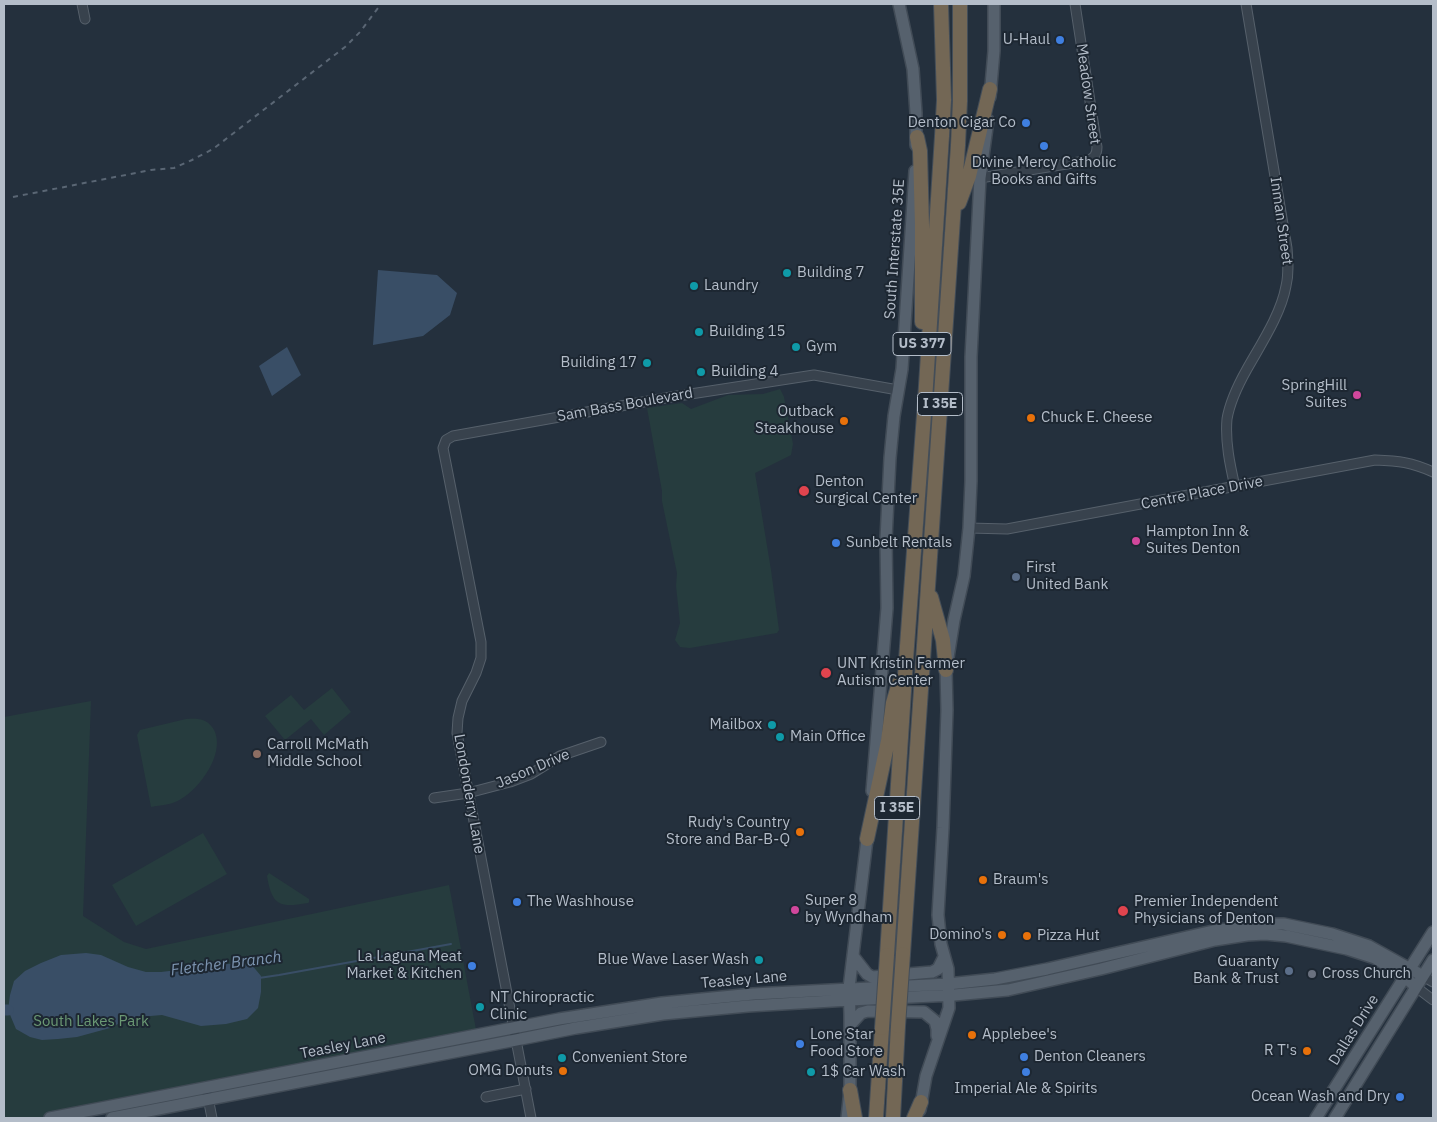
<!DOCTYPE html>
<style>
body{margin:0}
#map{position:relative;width:1437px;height:1122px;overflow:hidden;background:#24303d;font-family:"IBM Plex Sans",sans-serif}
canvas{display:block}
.frame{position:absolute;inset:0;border:5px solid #b4bdc9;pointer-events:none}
</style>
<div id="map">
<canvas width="1437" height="1122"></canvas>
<div class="frame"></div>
</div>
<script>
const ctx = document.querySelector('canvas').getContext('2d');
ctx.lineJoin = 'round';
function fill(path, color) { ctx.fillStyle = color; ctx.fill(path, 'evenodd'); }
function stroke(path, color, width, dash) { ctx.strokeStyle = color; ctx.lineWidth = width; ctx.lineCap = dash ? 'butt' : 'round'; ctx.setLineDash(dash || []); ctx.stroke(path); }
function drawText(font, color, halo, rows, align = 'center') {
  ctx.font = font + ' "IBM Plex Sans",sans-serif'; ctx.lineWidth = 4; ctx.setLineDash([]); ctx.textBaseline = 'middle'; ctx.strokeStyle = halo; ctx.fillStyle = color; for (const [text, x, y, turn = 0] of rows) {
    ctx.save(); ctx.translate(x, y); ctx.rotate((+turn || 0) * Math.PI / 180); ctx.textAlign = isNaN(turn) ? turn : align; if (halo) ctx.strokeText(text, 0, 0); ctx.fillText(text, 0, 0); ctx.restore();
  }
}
const green = new Path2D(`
 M 780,389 L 784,397 L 793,444 L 791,455 L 755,473 L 771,570 L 779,630 L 777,633 L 690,648 L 680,647 L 675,640 L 680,623 L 676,586 L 677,573 L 662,501 L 662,491 L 647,408 L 682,403 L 691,409 L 728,395 L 763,394 Z
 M 332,688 L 351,712 L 324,735 L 311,719 L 285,740 L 265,716 L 291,695 L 304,710 Z
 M 91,701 L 83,916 L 124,942 L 146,949 L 449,885 L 477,1035 L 51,1118 L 4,1118 L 4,717 Z
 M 186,719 C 192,719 199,718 205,721 C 209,723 213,727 215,732 C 224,755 200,788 181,799 C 172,805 161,805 151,807 L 137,735 L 140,730 Z
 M 203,833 L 227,874 L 136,926 L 112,885 Z
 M 269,873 L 309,899 L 309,902 L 308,903 C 280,908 272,906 267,876 Z`);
const water = new Path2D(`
 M 378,270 L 437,275 L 457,293 L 450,315 L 423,336 L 373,345 Z
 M 287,347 L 301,375 L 272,396 L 259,366 Z
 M 86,953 L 101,955 L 128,967 L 146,972 L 161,972 L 236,963 L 251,964 L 261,976 L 261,992 L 258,1008 L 247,1019 L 226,1024 L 201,1026 L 162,1015 L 139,1017 L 122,1022 L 110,1028 L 77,1037 L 58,1039 L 42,1040 L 30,1037 L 16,1029 L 8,1010 L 10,995 L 14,981 L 25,971 L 41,963 L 61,955 Z`);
const stream = new Path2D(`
 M 259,978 L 279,975 L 451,944`);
const river = new Path2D(`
 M 4,1010 L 8,1010`);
const minor = new Path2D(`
 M 82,4 L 85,19
 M 980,178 L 1085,161 C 1094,159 1097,155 1097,147 L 1075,4
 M 1235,487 C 1230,465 1225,442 1227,419 C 1230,401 1238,385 1247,369 C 1261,344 1281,314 1286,286 C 1289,274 1288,261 1287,248 L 1246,4
 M 969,528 L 1007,529 L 1375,460 C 1399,461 1411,462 1433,472
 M 434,798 L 468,793 L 510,782 L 531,774 L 560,756 L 601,742
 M 1423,976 L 1433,982
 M 1416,987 L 1433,1000
 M 206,1088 L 212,1118
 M 486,1097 L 526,1089
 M 531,1118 L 457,733 L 458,718 L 462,701 L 476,673 L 481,658 L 481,642 L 443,448 L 446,440 L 453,436 L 671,397 L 814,375 L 898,390`);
const major = new Path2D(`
 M 899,4 L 913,69 L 916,113 L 916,145
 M 990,97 L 994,51 L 994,4
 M 872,791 L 887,608 L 886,539 L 890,458 L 894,416 L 902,369 L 915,171
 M 853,956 L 867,974 L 872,977 L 932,972 L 938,969 L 944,957
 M 850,1025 L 861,1013 L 868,1011 L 924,1012 L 935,1021 L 937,1029 L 937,1036
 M 920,1110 L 926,1076 L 949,1008 L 948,969 L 941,944 L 938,915 L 943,828 L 947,710 L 946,670 L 954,620 L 964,576 L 969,528 L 971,481 L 971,357 L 980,178 L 988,120
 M 50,1118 L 559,1019 L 662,1003 L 753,994 L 948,984 L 995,979 L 1047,969 L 1213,931 L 1262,924 L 1284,924 L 1332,934 L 1369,946 L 1423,976
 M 112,1118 L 516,1040 L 576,1028 L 663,1014 L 748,1006 L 849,1000 L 954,995 L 1008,990 L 1101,969 L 1215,940 L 1247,935 L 1265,934 L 1286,936 L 1347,949 L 1375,958 L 1405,977 L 1416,987
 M 847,1118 L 850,1090 L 850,1015 L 849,988 L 868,831
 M 1316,1118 L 1433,932
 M 1335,1118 L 1433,960`);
const highway = new Path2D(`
 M 917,137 L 920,151 L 922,225 L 922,322
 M 959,203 L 969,176 L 990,89
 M 931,597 L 943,640 L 946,670
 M 867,839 L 888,741 L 893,703 L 899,683
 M 903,954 L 958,145 L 960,101 L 960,4
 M 887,955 L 906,660 L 925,401 L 942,136 L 944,100 L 941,4
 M 850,1090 L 855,1118
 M 876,1118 L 882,1028
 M 893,1118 L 898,1026
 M 914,1118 L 921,1102`);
const rail = new Path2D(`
 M 13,197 L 151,170 L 174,168 L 192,160 L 213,149 L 345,47 L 360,32 L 381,4`);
const highwayBridge = new Path2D(`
 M 898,1026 L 903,954
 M 882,1028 L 887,955`);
const markers = [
 [1060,40,5,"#3f7fe0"],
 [1026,123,5,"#3f7fe0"],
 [1044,146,5,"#3f7fe0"],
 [787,273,5,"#0f9aa8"],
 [694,286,5,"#0f9aa8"],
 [699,332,5,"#0f9aa8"],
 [796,347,5,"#0f9aa8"],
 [647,363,5,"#0f9aa8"],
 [701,372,5,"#0f9aa8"],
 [1357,395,5,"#d1479c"],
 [1031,418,5,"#e8710a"],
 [844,421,5,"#e8710a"],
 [804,491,6,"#e0444e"],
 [1136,541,5,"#d1479c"],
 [836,543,5,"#3f7fe0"],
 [1016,577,5,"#5c6f8a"],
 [826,673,6,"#e0444e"],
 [772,725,5,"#0f9aa8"],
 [780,737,5,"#0f9aa8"],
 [257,754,5,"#8d6e63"],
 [800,832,5,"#e8710a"],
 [983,880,5,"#e8710a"],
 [517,902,5,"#3f7fe0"],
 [795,910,5,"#d1479c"],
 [1123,911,6,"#e0444e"],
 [1002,935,5,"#e8710a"],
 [1027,936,5,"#e8710a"],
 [759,960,5,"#0f9aa8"],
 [472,966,5,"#3f7fe0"],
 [1289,971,5,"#5c6f8a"],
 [1312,974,5,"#6b7280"],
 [480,1007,5,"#0f9aa8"],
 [972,1035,5,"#e8710a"],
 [800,1044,5,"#3f7fe0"],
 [1307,1051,5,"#e8710a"],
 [1024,1057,5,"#3f7fe0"],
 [562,1058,5,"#0f9aa8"],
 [563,1071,5,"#e8710a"],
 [811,1072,5,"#0f9aa8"],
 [1026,1072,5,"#3f7fe0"],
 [1400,1097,5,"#3f7fe0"]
];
const shields = [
 [922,344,58],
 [940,404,45],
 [897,808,45]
];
const shieldNames = [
 ["US 377",922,344],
 ["I 35E",940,404],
 ["I 35E",897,808]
];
const poiNames = [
 ["U-Haul",1050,40,"right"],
 ["Denton Cigar Co",1016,123,"right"],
 ["Divine Mercy Catholic",1044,163,"center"],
 ["Books and Gifts",1044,180,"center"],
 ["Building 7",797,273],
 ["Laundry",704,286],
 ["Building 15",709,332],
 ["Gym",806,347],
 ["Building 17",637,363,"right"],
 ["Building 4",711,372],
 ["SpringHill",1347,386,"right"],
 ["Suites",1347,403,"right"],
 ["Outback",834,412,"right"],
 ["Steakhouse",834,429,"right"],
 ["Chuck E. Cheese",1041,418],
 ["Denton",815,482],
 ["Surgical Center",815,499],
 ["Hampton Inn &",1146,532],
 ["Suites Denton",1146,549],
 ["Sunbelt Rentals",846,543],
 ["First",1026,568],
 ["United Bank",1026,585],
 ["UNT Kristin Farmer",837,664],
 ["Autism Center",837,681],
 ["Mailbox",762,725,"right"],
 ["Main Office",790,737],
 ["Carroll McMath",267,745],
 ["Middle School",267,762],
 ["Rudy's Country",790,823,"right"],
 ["Store and Bar-B-Q",790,840,"right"],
 ["Braum's",993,880],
 ["Super 8",805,901],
 ["by Wyndham",805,918],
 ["The Washhouse",527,902],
 ["Premier Independent",1134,902],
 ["Physicians of Denton",1134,919],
 ["Domino's",992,935,"right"],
 ["Pizza Hut",1037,936],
 ["La Laguna Meat",462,957,"right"],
 ["Market & Kitchen",462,974,"right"],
 ["Blue Wave Laser Wash",749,960,"right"],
 ["Guaranty",1279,962,"right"],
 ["Bank & Trust",1279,979,"right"],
 ["Cross Church",1322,974],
 ["NT Chiropractic",490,998],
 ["Clinic",490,1015],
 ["Lone Star",810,1035],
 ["Food Store",810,1052],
 ["Applebee's",982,1035],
 ["R T's",1297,1051,"right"],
 ["Denton Cleaners",1034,1057],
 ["Convenient Store",572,1058],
 ["OMG Donuts",553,1071,"right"],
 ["1$ Car Wash",821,1072],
 ["Imperial Ale & Spirits",1026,1089,"center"],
 ["Ocean Wash and Dry",1390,1097,"right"]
];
const streetNames = [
 ["Meadow Street",1088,94,82],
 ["Inman Street",1281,221,82],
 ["South Interstate 35E",895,249,-86],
 ["Sam Bass Boulevard",625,405,-10],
 ["Centre Place Drive",1202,493,-11],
 ["Jason Drive",533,769,-23],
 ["Londonderry Lane",469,794,80],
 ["Teasley Lane",744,980,-5],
 ["Dallas Drive",1354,1030,-58],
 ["Teasley Lane",343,1046,-11]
];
const parkNames = [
 ["South Lakes Park",91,1022]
];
const waterNames = [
 ["Fletcher Branch",226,964,-7]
];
fill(green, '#263c3e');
fill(water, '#394e66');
stroke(stream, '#394e66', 2);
stroke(river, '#394e66', 11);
stroke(minor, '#56606b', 11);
stroke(major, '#414b56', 14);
stroke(highway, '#434d58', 16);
stroke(minor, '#38424d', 9);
stroke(major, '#56616d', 11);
stroke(highway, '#736755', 14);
stroke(rail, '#5a6674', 2, [5, 5]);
stroke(highwayBridge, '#434d58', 16, []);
stroke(highwayBridge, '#736755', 14);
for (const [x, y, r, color] of markers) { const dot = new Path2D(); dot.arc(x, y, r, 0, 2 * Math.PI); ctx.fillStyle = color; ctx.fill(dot); stroke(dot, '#1d2732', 2); }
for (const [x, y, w] of shields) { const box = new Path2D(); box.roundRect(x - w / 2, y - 11.5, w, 23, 4); ctx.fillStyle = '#1d2732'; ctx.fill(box); stroke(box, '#b4bdc9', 1); }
drawText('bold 14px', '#b4bdc9', null, shieldNames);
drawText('15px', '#b4bdc9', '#1d2732', poiNames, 'left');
drawText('15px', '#b4bdc9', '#1d2732', streetNames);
drawText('15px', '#6b9974', '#1d2732', parkNames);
drawText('italic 16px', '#7c94b0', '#1d2732', waterNames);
</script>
